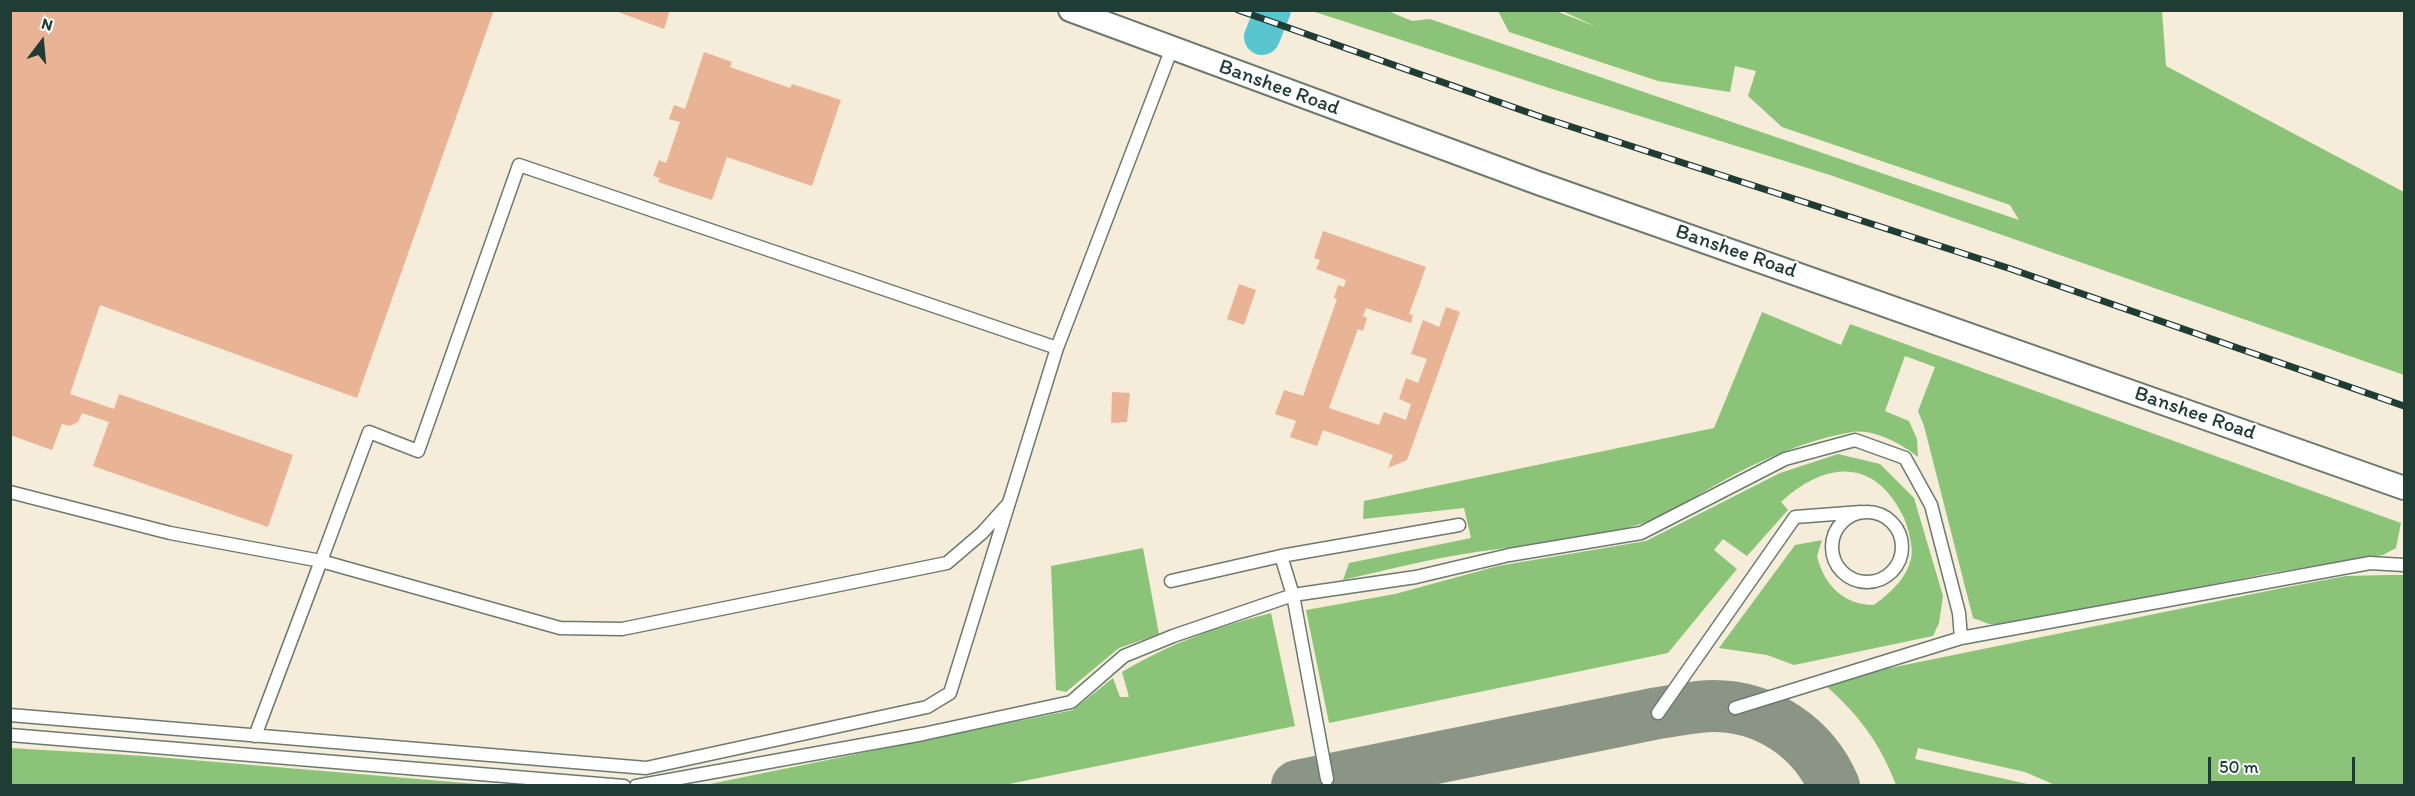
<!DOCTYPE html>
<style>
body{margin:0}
#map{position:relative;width:2415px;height:796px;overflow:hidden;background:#f5edd9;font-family:Itim,sans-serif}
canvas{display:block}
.frame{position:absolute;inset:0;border:12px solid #1f3d34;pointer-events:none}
.north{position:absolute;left:12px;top:12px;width:60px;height:60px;-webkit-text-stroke:4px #fff;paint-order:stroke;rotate:16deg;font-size:16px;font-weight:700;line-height:24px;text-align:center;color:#1f3d34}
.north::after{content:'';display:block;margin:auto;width:21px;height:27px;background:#1f3d34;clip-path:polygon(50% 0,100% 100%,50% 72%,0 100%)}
.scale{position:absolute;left:2208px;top:757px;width:147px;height:27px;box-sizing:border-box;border:3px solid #1f3d34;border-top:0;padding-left:8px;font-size:18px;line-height:21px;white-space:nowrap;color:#1f3d34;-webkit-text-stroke:4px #fff;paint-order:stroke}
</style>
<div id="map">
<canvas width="2415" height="796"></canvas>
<div class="frame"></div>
<div class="north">N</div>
<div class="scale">50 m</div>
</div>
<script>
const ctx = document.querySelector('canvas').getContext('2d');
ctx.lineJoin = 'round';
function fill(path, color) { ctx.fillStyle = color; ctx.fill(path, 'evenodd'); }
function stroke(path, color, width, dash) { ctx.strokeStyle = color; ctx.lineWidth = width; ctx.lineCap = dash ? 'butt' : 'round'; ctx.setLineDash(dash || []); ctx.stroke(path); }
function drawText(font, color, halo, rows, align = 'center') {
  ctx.font = font + ' Itim,sans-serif'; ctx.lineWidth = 4.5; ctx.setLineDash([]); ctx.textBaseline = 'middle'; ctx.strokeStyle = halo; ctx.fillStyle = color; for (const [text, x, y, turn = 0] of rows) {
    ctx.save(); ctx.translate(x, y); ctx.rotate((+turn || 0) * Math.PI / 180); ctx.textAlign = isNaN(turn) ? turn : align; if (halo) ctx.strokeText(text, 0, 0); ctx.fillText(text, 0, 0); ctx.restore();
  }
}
const green = new Path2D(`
 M 1312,11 L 1388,11 L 1412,21 L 1430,19 L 2019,220 L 2010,205 L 1782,127 L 1748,96 L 1756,71 L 1735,66 L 1730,92 L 1658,81 L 1509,32 L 1498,11 L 1556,11 L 1597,27 L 1562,11 L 2162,11 L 2166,66 L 2404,192 L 2404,375 L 1830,175 L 1546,87 Z
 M 1762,312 L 1841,345 L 1850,324 L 2401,523 L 2396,548 L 2383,555 L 2270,573 L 2010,625 L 1989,624 L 1973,618 L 1924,426 L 1918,411 L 1935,367 L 1905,356 L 1885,411 L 1909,421 L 1917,439 L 1918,457 C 1902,444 1874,429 1852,432 C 1806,440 1762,459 1721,482 C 1693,497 1668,516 1637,525 C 1593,538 1544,543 1499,549 C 1446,555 1394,568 1343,580 L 1349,563 L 1471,538 L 1464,508 L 1363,519 L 1364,501 L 1714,428 Z
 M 1838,454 L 1880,464 L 1914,498 L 1943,596 L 1939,623 L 1933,636 L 1794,665 L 1767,655 L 1719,648 L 1795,545 L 1822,540 L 1817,556 C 1824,585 1844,605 1874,605 C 1890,593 1906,579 1911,559 C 1914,548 1908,528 1904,518 C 1876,458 1826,460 1781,502 L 1788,510 L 1747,556 L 1723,539 L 1714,550 L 1737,569 L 1668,653 L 1329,723 L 1306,610 L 1395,594 L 1498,566 L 1646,541 L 1780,473 Z
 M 1143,548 L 1159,634 L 1119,648 L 1066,692 L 1056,690 L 1051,566 Z
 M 2389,575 L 2404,575 L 2404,785 L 2055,785 L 2025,772 L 1918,748 L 1915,759 L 2032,785 L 1896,785 C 1881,745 1859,715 1827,687 L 1826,683 L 1831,680 L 2277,589 L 2346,576 Z
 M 1271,613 L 1295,726 L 1004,785 L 700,786 L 1073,710 L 1113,678 L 1120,697 L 1129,697 L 1122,672 C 1173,642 1214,628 1271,613 Z
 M 10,748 L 145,756 L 489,785 L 11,785 Z`);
const river = new Path2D(`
 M 1262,37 L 1273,10`);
const taxiway = new Path2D(`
 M 1297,786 L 1658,713 C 1676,711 1695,706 1713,706 C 1766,706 1813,737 1834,786`);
const building = new Path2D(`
 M 10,10 L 494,10 L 357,398 L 100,305 L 70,394 L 114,409 L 119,394 L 293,455 L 268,527 L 93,466 L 109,422 L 82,413 L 78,422 L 70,426 L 62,424 L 52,450 L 10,435 Z
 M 613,10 L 670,10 L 664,29 Z
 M 704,52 L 732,62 L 730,67 L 790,88 L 792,84 L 841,100 L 812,186 L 727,157 L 712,200 L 658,182 L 660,178 L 653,176 L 659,160 L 666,163 L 680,122 L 669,119 L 674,105 L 685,109 Z
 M 1323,231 L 1426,267 L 1409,314 L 1413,315 L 1411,323 L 1366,308 L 1363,316 L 1367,318 L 1363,331 L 1358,329 L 1329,408 L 1379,425 L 1384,412 L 1406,420 L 1411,404 L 1399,399 L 1406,378 L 1418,383 L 1427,359 L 1411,354 L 1423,320 L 1439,327 L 1446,307 L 1460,312 L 1407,460 L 1388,468 L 1393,455 L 1323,430 L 1317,446 L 1290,437 L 1296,421 L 1275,414 L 1284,390 L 1303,396 L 1337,299 L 1334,298 L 1338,285 L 1344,287 L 1346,280 L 1316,269 L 1320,260 L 1314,258 Z
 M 1239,284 L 1256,290 L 1244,325 L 1227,319 Z
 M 1112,392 L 1130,393 L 1127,422 L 1111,423 Z`);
const lane = new Path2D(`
 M 10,492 L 170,533 L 321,561 L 369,432 L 418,451 L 519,165 L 1057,348 L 1172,48
 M1832 547a35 35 0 1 1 70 0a35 35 0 1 1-70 0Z
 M 1171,581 L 1281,556
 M 1735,708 L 1961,638 L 2370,563 L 2404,565
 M 1658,713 L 1795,517 L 1861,512
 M 10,715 L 646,768 L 927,707 L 950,693 L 1057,348
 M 10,735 L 624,786
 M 255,736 L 321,561 L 560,628 L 622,629 L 947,563 L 982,533 L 1009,503
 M 1327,779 L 1293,595 L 1416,577 L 1509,555 L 1641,533 L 1785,459 L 1855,440 L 1905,458 L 1931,505 L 1959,613 L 1961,638
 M 636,786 L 923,734 L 1071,702 L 1124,656 L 1173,636 L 1293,595 L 1281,556 L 1459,525`);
const street = new Path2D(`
 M 1070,10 L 1538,183 L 2404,488`);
const rail = new Path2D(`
 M 1238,10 L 1541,117 L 2011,269 L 2404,406`);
const streetNames = [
 ["Banshee Road",1279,88,20],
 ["Banshee Road",1736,252,19],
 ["Banshee Road",2195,414,19]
];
fill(green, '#8bc478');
stroke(river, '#59c6cf', 36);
stroke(taxiway, '#8a9586', 52);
fill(building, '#e9b395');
stroke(lane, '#6a7b6e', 15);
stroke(street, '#6a7b6e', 26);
stroke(lane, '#fff', 12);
stroke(street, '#fff', 22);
stroke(rail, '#1f3d34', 7);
stroke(rail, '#fff', 4.5, [14]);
drawText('21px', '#1f3d34', '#fff', streetNames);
</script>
